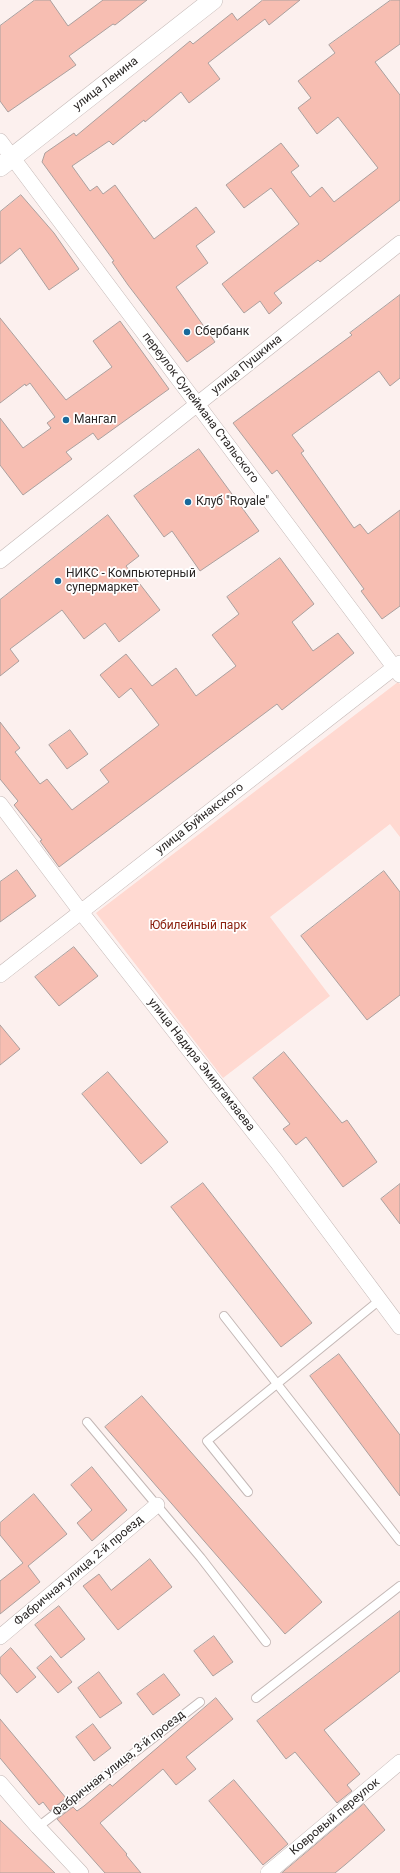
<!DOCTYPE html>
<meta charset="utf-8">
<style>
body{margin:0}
canvas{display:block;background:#fcf0ee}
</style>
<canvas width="400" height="1873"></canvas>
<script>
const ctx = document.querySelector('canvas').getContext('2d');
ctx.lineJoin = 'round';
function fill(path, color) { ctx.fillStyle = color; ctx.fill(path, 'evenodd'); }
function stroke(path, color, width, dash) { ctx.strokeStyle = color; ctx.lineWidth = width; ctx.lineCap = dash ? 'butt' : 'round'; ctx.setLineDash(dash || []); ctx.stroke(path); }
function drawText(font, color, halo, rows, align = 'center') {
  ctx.font = font + ' Roboto,sans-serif'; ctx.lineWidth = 3.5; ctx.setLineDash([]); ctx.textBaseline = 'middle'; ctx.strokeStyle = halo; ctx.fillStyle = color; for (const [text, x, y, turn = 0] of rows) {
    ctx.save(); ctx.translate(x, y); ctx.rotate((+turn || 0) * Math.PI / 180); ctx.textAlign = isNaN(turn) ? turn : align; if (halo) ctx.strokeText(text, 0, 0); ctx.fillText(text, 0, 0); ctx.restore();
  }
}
const green = new Path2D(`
 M 398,682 L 400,684 L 400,837 L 390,824 L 270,917 L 330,996 L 223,1078 L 96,913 Z`);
const building = new Path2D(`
 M 35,0 L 50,0 L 68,26 L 103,0 L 147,0 L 115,25 L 113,24 L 69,56 L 76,65 L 8,112 L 0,101 L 0,26 Z
 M 263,0 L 300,0 L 269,25 L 265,19 L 208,63 L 220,79 L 189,103 L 181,92 L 145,122 L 144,120 L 113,145 L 109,141 L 72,166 L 90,191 L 97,186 L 103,194 L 115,185 L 154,239 L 196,207 L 215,232 L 196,246 L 208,263 L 176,287 L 215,342 L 187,362 L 128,285 L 112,262 L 114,261 L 42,162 L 45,153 L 74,133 L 76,136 L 190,41 L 193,44 L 232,13 L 237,20 Z
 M 391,0 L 400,0 L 400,44 L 375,62 L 400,95 L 400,200 L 320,262 L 318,260 L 274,293 L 282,303 L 269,314 L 260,301 L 244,313 L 222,284 L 299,224 L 271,188 L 244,208 L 226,185 L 281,143 L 299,166 L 291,172 L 310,197 L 322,187 L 334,202 L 378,168 L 338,117 L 317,134 L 298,108 L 311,98 L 298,81 L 335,53 L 329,45 Z
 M 21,195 L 54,233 L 79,269 L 49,290 L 20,248 L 0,264 L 0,212 Z
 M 400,295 L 400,378 L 390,386 L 379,371 L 292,435 L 304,451 L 301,453 L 354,528 L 360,524 L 368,534 L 400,510 L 400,606 L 382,619 L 361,591 L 364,589 L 277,470 L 272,474 L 233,423 L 352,335 L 350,333 Z
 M 0,318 L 66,400 L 112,367 L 93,341 L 120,321 L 169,389 L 98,440 L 93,433 L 66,452 L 72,459 L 23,495 L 0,465 L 0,418 L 23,448 L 51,428 L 47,423 L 55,417 L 30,383 L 26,386 L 25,384 L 0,403 Z
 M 199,449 L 259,531 L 200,571 L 172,531 L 164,537 L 134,496 Z
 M 108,515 L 139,556 L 126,566 L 160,610 L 119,642 L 105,623 L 84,639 L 62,610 L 10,649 L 19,661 L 0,676 L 0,600 Z
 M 280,558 L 314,604 L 292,622 L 313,651 L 338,633 L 354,653 L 282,710 L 277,704 L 59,867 L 40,841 L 42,840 L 14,805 L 18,801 L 0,779 L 0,722 L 20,748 L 15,752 L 40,784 L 47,779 L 72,810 L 109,782 L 100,770 L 159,725 L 131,688 L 119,698 L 100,675 L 126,654 L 152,686 L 176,668 L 196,696 L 236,666 L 212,635 L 239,614 L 227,597 Z
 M 70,730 L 88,754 L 67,769 L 49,745 Z
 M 17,870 L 36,896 L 0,922 L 0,882 Z
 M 384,871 L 400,892 L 400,995 L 367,1020 L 301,936 Z
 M 74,947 L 98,976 L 59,1006 L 35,977 Z
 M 0,1025 L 20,1049 L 0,1065 Z
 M 284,1052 L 342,1123 L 347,1120 L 377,1162 L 343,1187 L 306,1137 L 296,1145 L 283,1129 L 290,1124 L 253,1078 Z
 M 108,1072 L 168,1142 L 141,1164 L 82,1094 Z
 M 203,1183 L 312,1323 L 281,1347 L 171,1207 Z
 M 400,1184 L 400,1224 L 381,1199 Z
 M 339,1354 L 400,1435 L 400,1496 L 310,1376 Z
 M 142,1396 L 322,1602 L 285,1634 L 105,1427 Z
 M 92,1467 L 127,1510 L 92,1541 L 77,1523 L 92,1510 L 71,1485 Z
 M 34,1494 L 67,1534 L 28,1566 L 40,1582 L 0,1614 L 0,1581 L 23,1563 L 0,1535 L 0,1523 Z
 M 150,1559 L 172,1587 L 118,1630 L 83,1586 L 99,1574 L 111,1590 Z
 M 59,1606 L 85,1639 L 61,1658 L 35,1625 Z
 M 400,1611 L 400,1671 L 324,1730 L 360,1774 L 347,1785 L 352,1791 L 337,1803 L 295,1752 L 286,1759 L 257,1721 Z
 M 214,1636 L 233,1662 L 213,1676 L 194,1651 Z
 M 11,1648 L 36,1677 L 17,1693 L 0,1673 L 0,1658 Z
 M 51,1656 L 72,1682 L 58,1693 L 37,1668 Z
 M 99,1672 L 122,1703 L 100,1718 L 78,1688 Z
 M 164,1674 L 180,1695 L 153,1715 L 137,1694 Z
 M 216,1698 L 233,1719 L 186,1757 L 196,1769 L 176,1785 L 163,1769 L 100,1823 L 127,1854 L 126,1855 L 141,1873 L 105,1873 L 57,1819 L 73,1807 L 77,1811 L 84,1806 L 110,1784 L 112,1786 Z
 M 0,1719 L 66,1798 L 50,1811 L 43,1802 L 39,1805 L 0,1758 Z
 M 93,1724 L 111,1748 L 94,1761 L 76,1737 Z
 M 234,1780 L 288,1844 L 263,1865 L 209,1801 Z
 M 364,1804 L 385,1830 L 346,1864 L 335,1873 L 282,1873 Z
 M 0,1820 L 55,1873 L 0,1873 Z`);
const service = new Path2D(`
 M 224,1316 L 400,1541
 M 87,1422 L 201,1558 L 266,1642
 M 248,1492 L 207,1441 L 381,1299
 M 256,1698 L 400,1586
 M 38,1827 L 200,1702`);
const minor = new Path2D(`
 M 0,141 L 400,675
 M 0,561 L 400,243
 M 0,804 L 81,912 L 277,1162 L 400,1327
 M 0,975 L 400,663
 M 0,1637 L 157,1505
 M 0,1783 L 38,1827 L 81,1873
 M 268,1873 L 400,1762`);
const tertiary = new Path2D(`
 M 0,167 L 213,0`);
const markers = [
 [187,332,4,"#18699b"],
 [66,420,4,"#18699b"],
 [188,502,4,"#18699b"],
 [58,581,4,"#18699b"]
];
const streetNames = [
 ["улица Ленина",106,84,-38],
 ["улица Пушкина",247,365,-39],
 ["переулок Сулеймана Стальского",200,408,53],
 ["улица Буйнакского",200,819,-38],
 ["улица Надира Эмиргамзаева",201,1065,52],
 ["Фабричная улица, 2-й проезд",79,1571,-40],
 ["Фабричная улица, 3-й проезд",119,1764,-38],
 ["Ковровый переулок",335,1817,-40]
];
const poiNames = [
 ["Сбербанк",195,332],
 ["Мангал",74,420],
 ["Клуб \"Royale\"",196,502],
 ["НИКС - Компьютерный",66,574],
 ["супермаркет",66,588]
];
const parkNames = [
 ["Юбилейный парк",198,926]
];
fill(green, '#ffd9d1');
fill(building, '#f7beb2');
stroke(building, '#aba09e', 1);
stroke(service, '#c4b8b6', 10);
stroke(minor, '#c4b8b6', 16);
stroke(tertiary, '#c4b8b6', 20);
stroke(service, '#fff', 8);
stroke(minor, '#fff', 15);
stroke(tertiary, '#fff', 19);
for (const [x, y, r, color] of markers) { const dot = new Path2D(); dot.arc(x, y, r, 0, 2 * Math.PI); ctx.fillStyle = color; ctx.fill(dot); stroke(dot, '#fff', 1.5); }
drawText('12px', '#2c2827', '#fff', streetNames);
drawText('12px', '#2c2827', '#fff', poiNames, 'left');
drawText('12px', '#8b2211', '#fff', parkNames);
</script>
